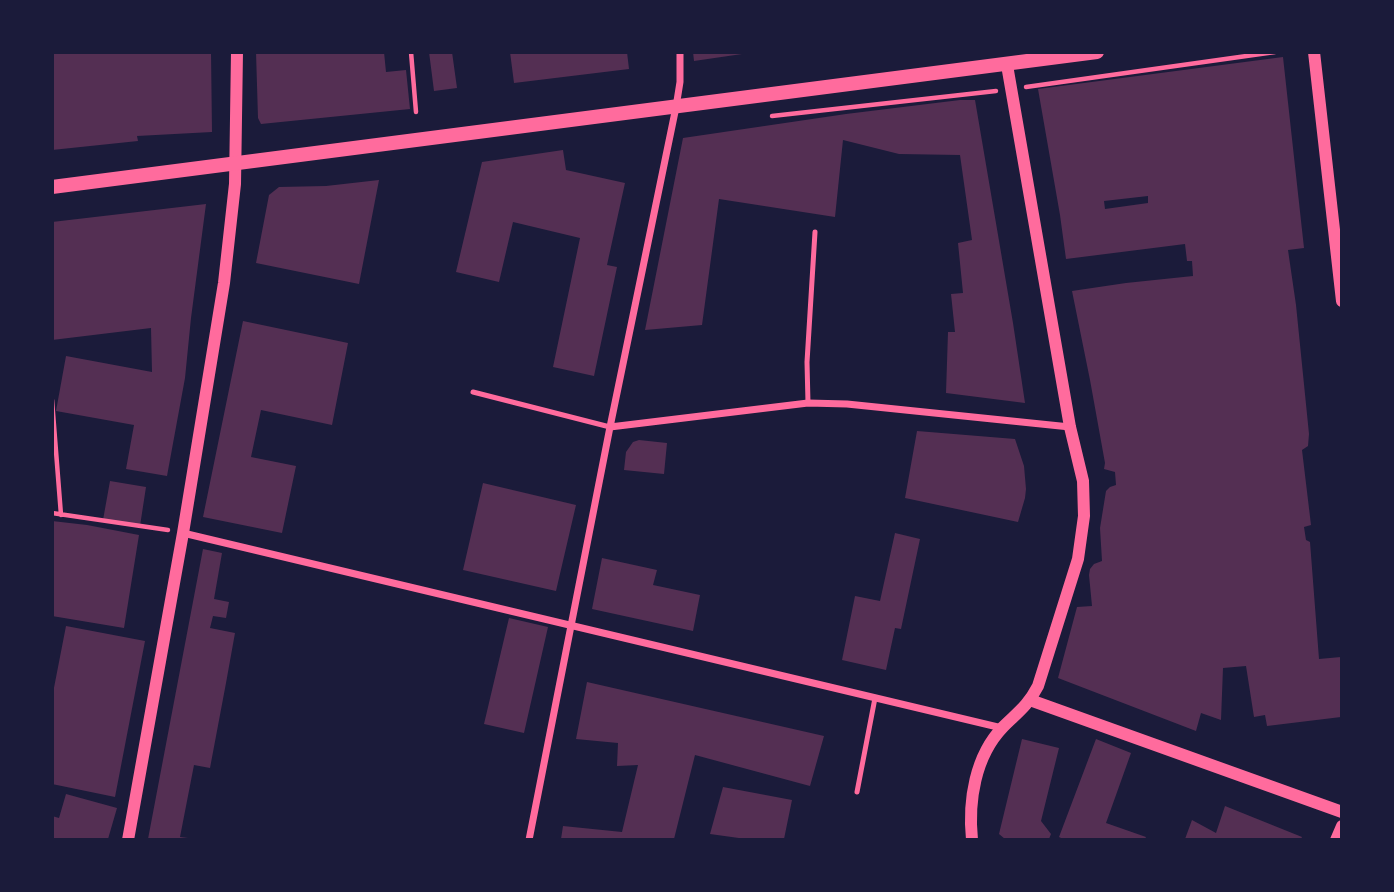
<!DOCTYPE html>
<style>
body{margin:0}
#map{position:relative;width:1394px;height:892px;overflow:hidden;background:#1b1b3a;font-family:Roboto,sans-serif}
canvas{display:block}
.frame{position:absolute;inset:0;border:54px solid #1b1b3a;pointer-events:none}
</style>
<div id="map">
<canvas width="1394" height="892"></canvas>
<div class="frame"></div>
</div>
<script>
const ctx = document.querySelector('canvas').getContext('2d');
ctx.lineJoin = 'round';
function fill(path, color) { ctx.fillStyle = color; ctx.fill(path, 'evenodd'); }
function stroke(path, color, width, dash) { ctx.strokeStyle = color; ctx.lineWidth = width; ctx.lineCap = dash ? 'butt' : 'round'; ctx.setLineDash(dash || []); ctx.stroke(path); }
const building = new Path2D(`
 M 52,52 L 211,52 L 212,132 L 137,136 L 138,141 L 52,150 Z
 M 256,52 L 384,52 L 386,72 L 406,70 L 410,109 L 261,124 L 258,118 Z
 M 429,52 L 452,52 L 457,88 L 434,91 Z
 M 510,52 L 627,52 L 629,69 L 514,83 Z
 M 693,52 L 741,52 L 742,54 L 694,61 Z
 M 1283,57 L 1304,248 L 1288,250 L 1296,305 L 1309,434 L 1308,446 L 1302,450 L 1311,525 L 1304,527 L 1306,540 L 1310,542 L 1319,659 L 1341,657 L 1341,717 L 1267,726 L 1265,715 L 1254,717 L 1246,666 L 1223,668 L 1221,720 L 1201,713 L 1196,731 L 1058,678 L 1077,607 L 1092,606 L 1089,575 L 1090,569 L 1094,564 L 1102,561 L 1100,528 L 1106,491 L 1110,487 L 1116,485 L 1115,472 L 1104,469 L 1105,463 L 1090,380 L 1072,291 L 1126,283 L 1193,276 L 1192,261 L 1187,261 L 1185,244 L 1066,259 L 1060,215 L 1038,89 ZM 1148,196 L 1148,203 L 1105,209 L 1104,201 Z
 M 960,100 L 975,100 L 1013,323 L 1025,403 L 946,393 L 948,332 L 955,332 L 951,294 L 963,293 L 958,243 L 972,240 L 960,155 L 899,154 L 843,140 L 835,217 L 719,199 L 702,325 L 645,330 L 683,138 L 846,114 Z
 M 563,150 L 566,170 L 625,183 L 607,265 L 617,267 L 594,376 L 553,367 L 580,238 L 513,222 L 499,282 L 456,272 L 482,162 Z
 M 379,180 L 359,284 L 256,263 L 269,195 L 279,187 L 326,186 Z
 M 206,204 L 191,318 L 185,378 L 167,476 L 126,469 L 134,425 L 56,411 L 66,356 L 152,372 L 151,328 L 52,340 L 52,222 Z
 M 243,321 L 348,343 L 332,425 L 261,410 L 251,457 L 296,466 L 282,533 L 203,517 Z
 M 917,431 L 1015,439 L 1024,466 L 1026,489 L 1025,498 L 1018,522 L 905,498 Z
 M 639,440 L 667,443 L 664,474 L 624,470 L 626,452 L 633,442 Z
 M 110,481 L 146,487 L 140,526 L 103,520 Z
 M 483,483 L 576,505 L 556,591 L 463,570 Z
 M 52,521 L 87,525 L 139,535 L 124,628 L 52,616 Z
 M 895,533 L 920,539 L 901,629 L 895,628 L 886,670 L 842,660 L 855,596 L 880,601 Z
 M 203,549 L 222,553 L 214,599 L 229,602 L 226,618 L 213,616 L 210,628 L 235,633 L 226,683 L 210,768 L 194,765 L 180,837 L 188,838 L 188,839 L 148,839 Z
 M 602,558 L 657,570 L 653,585 L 700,595 L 693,631 L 592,609 Z
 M 509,618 L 548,627 L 524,733 L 484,724 Z
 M 66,626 L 145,641 L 115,797 L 52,784 L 52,698 Z
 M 587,682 L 824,736 L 810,786 L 695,755 L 674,839 L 561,839 L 563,826 L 622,832 L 638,765 L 617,766 L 618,743 L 576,739 Z
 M 1022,739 L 1059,748 L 1041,821 L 1051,834 L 1049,839 L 1005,839 L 999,834 Z
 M 1096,739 L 1131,753 L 1106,823 L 1146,837 L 1145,839 L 1063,839 L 1059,837 Z
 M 723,787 L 792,800 L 784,839 L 746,839 L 710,834 Z
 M 66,794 L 117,808 L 108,839 L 52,839 L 52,816 L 59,818 Z
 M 1225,806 L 1302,837 L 1301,839 L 1185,839 L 1192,820 L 1216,833 Z`);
const path = new Path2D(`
 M 411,52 L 416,112
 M 1026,87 L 1275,52
 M 772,116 L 996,91
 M 52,400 L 61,515
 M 52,513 L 168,530`);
const service = new Path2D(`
 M 473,392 L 610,427
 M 808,403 L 807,362 L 815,232
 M 857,792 L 875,698`);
const minor = new Path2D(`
 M 610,427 L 808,403 L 847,404 L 1070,427
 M 183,533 L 1002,728
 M 529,840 L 610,427 L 676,107 L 680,82 L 680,52`);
const tertiary = new Path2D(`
 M 1314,52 L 1342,301
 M 1030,700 L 1342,812
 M 128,840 L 183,533 L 224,283 L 235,184 L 237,52
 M 972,840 C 968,801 975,756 1003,727 C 1018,712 1027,707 1038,686 L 1078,559 L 1084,516 L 1083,481 L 1070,427 L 1007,65
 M 1336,840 L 1342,826`);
const secondary = new Path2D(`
 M 52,187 L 1097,52`);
fill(building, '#542f53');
stroke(path, '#ff6b9d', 4.5);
stroke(service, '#ff6b9d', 5);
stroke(minor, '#ff6b9d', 7);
stroke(tertiary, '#ff6b9d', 12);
stroke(secondary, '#ff6b9d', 14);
</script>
